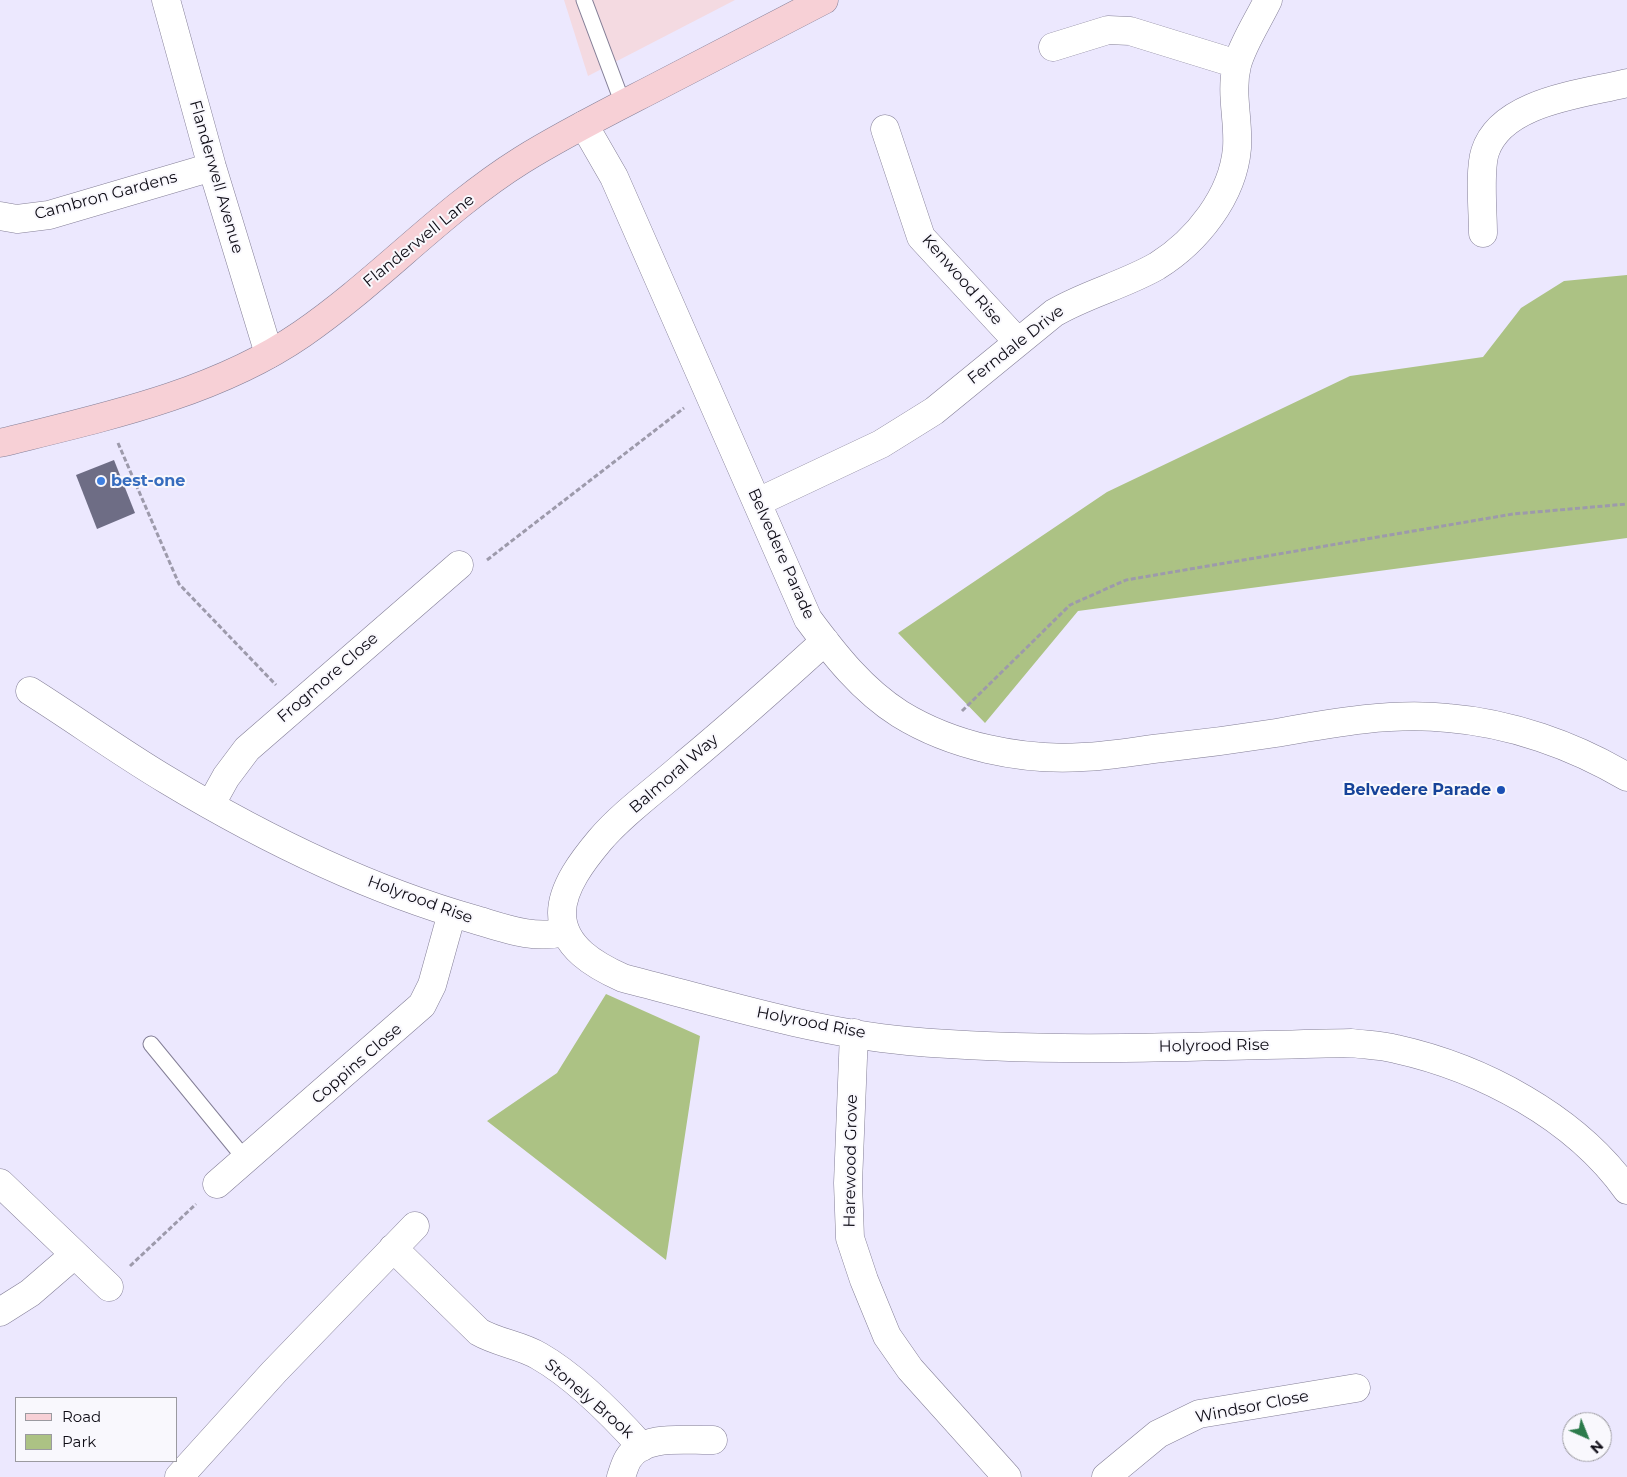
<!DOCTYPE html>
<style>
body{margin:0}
#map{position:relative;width:1627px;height:1477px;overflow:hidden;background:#ece8fe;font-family:Montserrat,sans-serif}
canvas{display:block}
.legend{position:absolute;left:15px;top:1397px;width:162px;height:65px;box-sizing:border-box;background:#f9f8fd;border:1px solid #9b9aa0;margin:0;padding:6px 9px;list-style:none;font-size:15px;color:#0e0c15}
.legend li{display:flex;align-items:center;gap:10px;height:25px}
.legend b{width:25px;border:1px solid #9b9aa0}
.north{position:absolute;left:1562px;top:1412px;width:50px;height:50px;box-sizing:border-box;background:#f9f8fd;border:1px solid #9b9aa0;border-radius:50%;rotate:136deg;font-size:14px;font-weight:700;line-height:20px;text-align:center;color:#0e0c15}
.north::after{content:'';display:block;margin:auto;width:18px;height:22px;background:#2c7b4b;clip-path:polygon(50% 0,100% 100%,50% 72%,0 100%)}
</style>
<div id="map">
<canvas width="1627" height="1477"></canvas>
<ul class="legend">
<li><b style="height:6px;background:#f7d0d6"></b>Road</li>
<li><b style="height:14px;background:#acc284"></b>Park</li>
</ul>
<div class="north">N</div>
</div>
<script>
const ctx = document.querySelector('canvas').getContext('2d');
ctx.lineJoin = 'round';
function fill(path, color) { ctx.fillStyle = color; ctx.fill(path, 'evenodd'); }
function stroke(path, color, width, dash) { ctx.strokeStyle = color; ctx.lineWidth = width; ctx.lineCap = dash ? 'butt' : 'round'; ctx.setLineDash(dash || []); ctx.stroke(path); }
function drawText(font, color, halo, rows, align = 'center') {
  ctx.font = font + ' Montserrat,sans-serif'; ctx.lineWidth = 4; ctx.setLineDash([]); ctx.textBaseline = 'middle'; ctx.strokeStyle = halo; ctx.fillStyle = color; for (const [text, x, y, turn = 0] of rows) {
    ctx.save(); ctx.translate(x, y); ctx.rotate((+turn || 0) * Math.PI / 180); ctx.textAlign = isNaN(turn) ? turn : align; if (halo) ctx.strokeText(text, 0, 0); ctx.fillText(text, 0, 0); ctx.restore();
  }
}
const education = new Path2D(`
 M 564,0 L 735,0 L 588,76 Z`);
const green = new Path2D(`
 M 1627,275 L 1627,538 L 1078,611 L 985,723 L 898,633 L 1107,492 L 1350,376 L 1483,357 L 1521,308 L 1564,281 Z
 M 606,994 L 700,1036 L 666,1260 L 487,1121 L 557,1073 Z`);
const building = new Path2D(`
 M 114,460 L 135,513 L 97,529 L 76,475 Z`);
const path = new Path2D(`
 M 118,443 L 179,584 L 276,685
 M 487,560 L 684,408
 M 962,711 L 1070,605 L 1126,580 L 1513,514 L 1627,504
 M 130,1266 L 196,1204`);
const lane = new Path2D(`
 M 584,0 L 623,104
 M 151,1044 L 246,1160`);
const street = new Path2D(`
 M 166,0 L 212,167 L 269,354
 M 1053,47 L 1108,30 L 1130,31 L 1237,64
 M 584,125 L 614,177 L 808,619 C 834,654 862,690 900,714 C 952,746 1021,761 1083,757 C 1109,756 1136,751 1162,748 C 1200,744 1238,739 1276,733 C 1332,723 1391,712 1448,718 C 1510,723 1573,745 1627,777
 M 885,129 L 921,237 L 1018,342
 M 0,216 L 17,219 L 49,215 L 212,167
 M 1483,233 C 1483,212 1479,171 1485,152 C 1501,101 1583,94 1627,83
 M 758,502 L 881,444 L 934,411 L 1054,313 C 1086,294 1124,285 1157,266 C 1197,241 1233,196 1237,148 C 1239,120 1230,93 1237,65 C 1242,45 1259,19 1268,0
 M 825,641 C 779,683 733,724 685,764 C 657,789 624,812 600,840 C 584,859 562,887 562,913 C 562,947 596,966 623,978 C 717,1002 811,1032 908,1041 C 1055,1054 1203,1046 1351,1043 C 1366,1045 1381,1045 1396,1049 C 1482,1068 1575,1117 1627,1190
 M 30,691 C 76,720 120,752 167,780 C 260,836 368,889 473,919 C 504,928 533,940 565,932
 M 211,804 L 226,777 L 247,749 L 459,565
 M 854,1033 L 848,1183 L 850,1238 L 864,1280 L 887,1336 L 910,1369 L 1007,1477
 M 0,1183 L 109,1287
 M 217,1184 L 422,1005 L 432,985 L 452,913
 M 393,1248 L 479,1332 C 498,1343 521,1345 539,1356 C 574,1376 615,1417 642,1447
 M 0,1312 L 30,1293 L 74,1255
 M 179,1477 L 274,1372 L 415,1226
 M 621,1477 C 623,1471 625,1464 628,1459 C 643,1433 689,1441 713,1440
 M 1106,1477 L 1158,1434 L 1199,1414 L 1356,1388`);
const secondary = new Path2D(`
 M 0,443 C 101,418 215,394 302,334 C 379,281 442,210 522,160 C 567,132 616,108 664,83 C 717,56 770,28 824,0`);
const markers = [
 [101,481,5,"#3f7fe0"],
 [1501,790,5,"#1a4fb4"]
];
const streetNames = [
 ["Flanderwell Avenue",216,177,74],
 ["Cambron Gardens",106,196,-15],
 ["Flanderwell Lane",419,241,-39],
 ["Kenwood Rise",962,280,49],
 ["Ferndale Drive",1016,345,-38],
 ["Belvedere Parade",781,554,66],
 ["Frogmore Close",328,678,-41],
 ["Balmoral Way",674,774,-41],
 ["Holyrood Rise",420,900,20],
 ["Holyrood Rise",811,1023,11],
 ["Holyrood Rise",1214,1046,-1],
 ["Coppins Close",357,1064,-41],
 ["Harewood Grove",851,1161,-89],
 ["Stonely Brook",589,1399,41],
 ["Windsor Close",1252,1407,-11]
];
const shopNames = [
 ["best-one",111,481]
];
const transitNames = [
 ["Belvedere Parade",1491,790]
];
fill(education, '#f4dae1');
fill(green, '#acc284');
fill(building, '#6e6d85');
stroke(lane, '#847f97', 17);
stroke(street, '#847f97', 29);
stroke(secondary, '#847f97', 29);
stroke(path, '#9d9aab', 3, [5, 2.5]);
stroke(lane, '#fff', 15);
stroke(street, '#fff', 28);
stroke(secondary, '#f7d0d6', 28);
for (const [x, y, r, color] of markers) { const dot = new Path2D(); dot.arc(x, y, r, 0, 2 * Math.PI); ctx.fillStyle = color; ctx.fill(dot); stroke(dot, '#f9f8fd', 2); }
drawText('16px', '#0e0c15', '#f9f8fd', streetNames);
drawText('bold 16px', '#366cbe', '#f9f8fd', shopNames, 'left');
drawText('bold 16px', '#164399', '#f9f8fd', transitNames, 'right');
</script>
